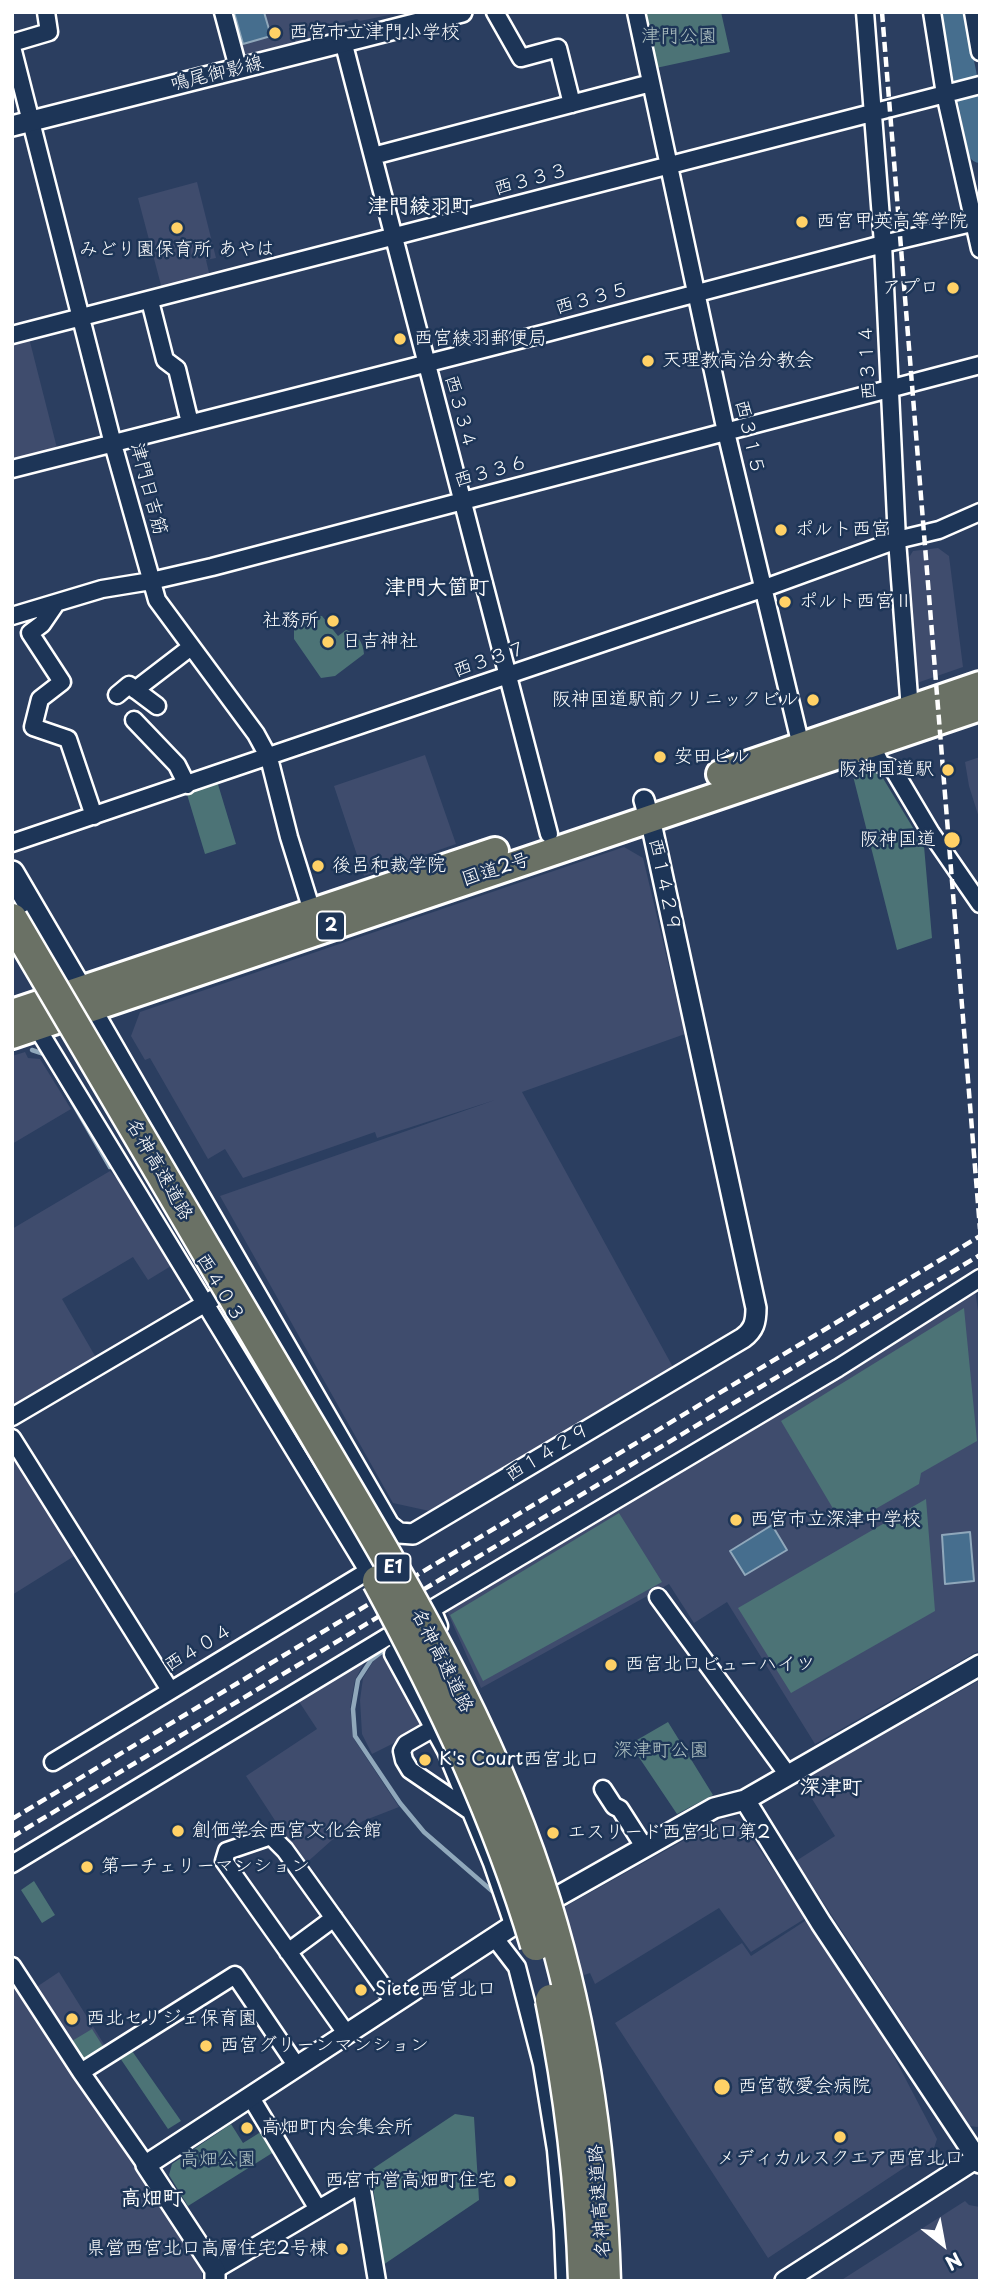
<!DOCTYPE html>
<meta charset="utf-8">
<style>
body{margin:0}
#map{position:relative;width:992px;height:2293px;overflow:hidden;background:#2b3e60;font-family:"Playpen Sans",sans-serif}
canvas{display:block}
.frame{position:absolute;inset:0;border:14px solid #fff;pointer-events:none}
.north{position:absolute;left:908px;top:2209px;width:70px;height:70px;-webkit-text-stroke:5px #1d3557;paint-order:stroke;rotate:149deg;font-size:19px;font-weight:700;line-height:28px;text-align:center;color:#fff}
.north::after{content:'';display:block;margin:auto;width:24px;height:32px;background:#fff;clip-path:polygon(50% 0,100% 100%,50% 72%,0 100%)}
</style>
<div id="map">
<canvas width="992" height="2293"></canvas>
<div class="frame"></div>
<div class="north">N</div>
</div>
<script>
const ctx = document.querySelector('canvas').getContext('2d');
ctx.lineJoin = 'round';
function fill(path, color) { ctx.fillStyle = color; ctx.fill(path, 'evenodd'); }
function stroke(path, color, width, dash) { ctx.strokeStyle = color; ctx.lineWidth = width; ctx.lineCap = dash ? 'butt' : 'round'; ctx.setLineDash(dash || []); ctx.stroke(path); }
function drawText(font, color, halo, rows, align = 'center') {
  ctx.font = font + ' "Playpen Sans","Klee One",sans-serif'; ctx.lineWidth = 5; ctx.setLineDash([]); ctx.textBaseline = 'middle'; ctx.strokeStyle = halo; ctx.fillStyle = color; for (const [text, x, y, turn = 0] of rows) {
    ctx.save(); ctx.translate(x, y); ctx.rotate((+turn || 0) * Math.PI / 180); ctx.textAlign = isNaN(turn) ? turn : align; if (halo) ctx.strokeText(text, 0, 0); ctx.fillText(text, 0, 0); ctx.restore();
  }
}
const built = new Path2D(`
 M 230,12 L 403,12 L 360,21 L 357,19 L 318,28 L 311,38 L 242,56 Z
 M 197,182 L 216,258 L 206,260 L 210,277 L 162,289 L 138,198 Z
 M 29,338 L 58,452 L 12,464 L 12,342 Z
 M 938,548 L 949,556 L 963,667 L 914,684 L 908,559 L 913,551 Z
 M 425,755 L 456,844 L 364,876 L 334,786 Z
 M 980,757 L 980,821 L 969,786 L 965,762 Z
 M 624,847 L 643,858 L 685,1034 L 522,1092 L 674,1369 L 434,1512 L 393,1503 L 220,1196 L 495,1100 L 377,1138 L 375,1132 L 243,1178 L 225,1149 L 208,1159 L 150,1058 L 145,1060 L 131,1036 L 140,1012 Z
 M 25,1052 L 28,1058 L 40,1059 L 71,1109 L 12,1144 L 12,1056 Z
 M 110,1171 L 124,1187 L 171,1266 L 148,1280 L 133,1257 L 62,1299 L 98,1361 L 12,1413 L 12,1229 Z
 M 975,1289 L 980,1326 L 980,1650 L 815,1744 L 727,1602 L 694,1623 L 669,1584 L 481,1688 L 447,1611 Z
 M 12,1452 L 76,1555 L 12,1595 Z
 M 387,1652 L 426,1727 L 372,1754 L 362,1734 L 360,1700 L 363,1678 L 374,1660 Z
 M 367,1657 L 355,1680 L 350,1708 L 354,1739 L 399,1807 L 363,1821 L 332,1840 L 304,1865 L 246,1776 L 317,1729 L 296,1697 Z
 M 980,1680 L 980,2126 L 977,2127 L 970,2126 L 796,1861 L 835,1836 L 801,1781 Z
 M 724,1818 L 741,1822 L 806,1918 L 751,1952 L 719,1908 L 595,1984 L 590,1973 L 579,1977 L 559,1910 Z
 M 808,1919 L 879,2028 L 937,2139 L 934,2148 L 768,2258 L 615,2023 L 742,1943 L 751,1956 Z
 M 59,1972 L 107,2049 L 87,2063 L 82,2061 L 35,1988 Z
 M 12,1977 L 202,2270 L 202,2281 L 12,2281 Z
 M 965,2201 L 969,2205 L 980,2207 L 980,2281 L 840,2281 Z`);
const green = new Path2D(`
 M 644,12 L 721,12 L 730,52 L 656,68 Z
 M 313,615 L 322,616 L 338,636 L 346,630 C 357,633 363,642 364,654 L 335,676 L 321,678 L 294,639 L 294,625 Z
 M 875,765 L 924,846 L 932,938 L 897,950 L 852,772 Z
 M 217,781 L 236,844 L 205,854 L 186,791 Z
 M 964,1308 L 977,1441 L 921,1473 L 919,1484 L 844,1527 L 781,1421 Z
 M 926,1499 L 935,1611 L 791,1693 L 738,1608 Z
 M 619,1513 L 662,1582 L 483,1681 L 450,1615 Z
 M 668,1722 L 713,1795 L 677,1814 L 630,1744 Z
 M 34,1881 L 55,1915 L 42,1923 L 21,1890 Z
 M 92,2029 L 104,2048 L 84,2060 L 72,2041 Z
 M 130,2048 L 181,2121 L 168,2129 L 118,2055 Z
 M 455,2114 L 474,2117 L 479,2200 L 383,2265 L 371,2170 Z
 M 231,2124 L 243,2143 L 264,2130 L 277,2150 L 188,2206 L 169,2175 L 172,2164 Z`);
const water = new Path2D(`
 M 234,12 L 264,12 L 271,36 L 243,44 Z
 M 772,1525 L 787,1550 L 745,1575 L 730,1551 Z
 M 970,1532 L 974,1581 L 945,1584 L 942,1535 Z`);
const stream = new Path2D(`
 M 32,1050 L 44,1054 L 46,1057
 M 51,1065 L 110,1167
 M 391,1645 L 371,1660 L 358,1680 L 353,1709 L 355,1736 L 400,1803 L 424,1832 L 492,1891`);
const river = new Path2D(`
 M 952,12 L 980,151`);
const minor = new Path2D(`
 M 223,12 L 238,68
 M 495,12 L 521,58 L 558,48 L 572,104
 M 636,12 L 726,432 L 801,746
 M 865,12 L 883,244 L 897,540 L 910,710
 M 932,12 L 945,94 L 980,249
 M 973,12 L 980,52
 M 343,41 L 549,834
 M 12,43 L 49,32 L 46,12
 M 12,47 L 113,444 L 157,600 L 256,734 L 269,758 L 289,837 L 312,911
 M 373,156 L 651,83
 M 150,301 L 165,360 L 177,369 L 190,423
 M 12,335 L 980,85
 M 12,469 L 550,332 L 883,244 L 980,221
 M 55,605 L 42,624 L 30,633 L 62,682 L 40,699 L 33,727 L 68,739 L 94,816
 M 12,616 L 102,589 L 151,581 L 212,567 L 980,365
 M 135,690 L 191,647
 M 117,695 L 129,685 L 157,706
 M 134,720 L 177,765 L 187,785
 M 871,744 L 881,764 L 893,769 L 931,833 L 980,904
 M 12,843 L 762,589 L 897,540 L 939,530 L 980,512
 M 36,1026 L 368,1571 L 53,1762
 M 12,1417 L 233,1287
 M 12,1438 L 170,1690
 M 658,1597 L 788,1775
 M 439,1626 L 432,1609 L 838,1368 L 980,1278
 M 407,1646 L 393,1654 L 446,1751 L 492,1863 L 513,1924
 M 434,1728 L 406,1744 L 402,1751 L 404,1760 L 410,1770 L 473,1813
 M 603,1789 L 614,1806 L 620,1809 L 645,1848
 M 12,1864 L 392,1634 L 402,1649
 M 494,1937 L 517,1967 L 542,2064 L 556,2150 L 563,2230 L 565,2281
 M 288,1952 L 334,1918
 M 12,1966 L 81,2072 L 146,2165
 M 346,2033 L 224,1861 L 227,1851 L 271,1836 L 285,1850 L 394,2002
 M 81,2072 L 235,1975 L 296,2065
 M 250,2096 L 318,2209
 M 215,2270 L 361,2184 L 377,2281`);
const tertiary = new Path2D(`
 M 12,126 L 462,12
 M 91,1008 L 389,1525 L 399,1533 L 413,1534 L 743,1338 C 754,1330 756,1322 756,1308 L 653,832 L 644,800
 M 745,1800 L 821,1923 L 980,2163
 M 215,2281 L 215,2270 L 146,2165 L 555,1898 L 714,1808 L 745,1800 L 980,1665
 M 785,2281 L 980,2156`);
const secondary = new Path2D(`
 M 12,873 L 88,1003`);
const trunk = new Path2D(`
 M 720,774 L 980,685
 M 12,1013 L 495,851
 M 12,1035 L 980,707`);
const rail = new Path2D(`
 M 882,12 L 980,1229
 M 12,1819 L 980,1236
 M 12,1837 L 980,1255`);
const motorwayBridge = new Path2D(`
 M 12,919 C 103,1074 193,1228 284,1382 C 378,1542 480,1702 538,1880 C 581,2010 601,2144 605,2281
 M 378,1581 C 441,1698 498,1817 536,1945
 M 551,2000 C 570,2093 581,2186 584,2281`);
const markers = [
 [275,33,7,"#ffd166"],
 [802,222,7,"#ffd166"],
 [177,228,7,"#ffd166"],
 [953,288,7,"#ffd166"],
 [400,339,7,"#ffd166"],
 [648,361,7,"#ffd166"],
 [781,530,7,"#ffd166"],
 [785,602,7,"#ffd166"],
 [333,621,7,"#ffd166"],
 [328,642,7,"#ffd166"],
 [813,700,7,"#ffd166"],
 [660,757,7,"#ffd166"],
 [948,770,7,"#ffd166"],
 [952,840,9,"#ffd166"],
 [318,866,7,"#ffd166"],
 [736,1520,7,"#ffd166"],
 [611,1665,7,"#ffd166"],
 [425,1760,7,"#ffd166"],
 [178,1831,7,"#ffd166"],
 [553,1833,7,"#ffd166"],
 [87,1867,7,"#ffd166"],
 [361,1990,7,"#ffd166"],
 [72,2019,7,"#ffd166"],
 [206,2046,7,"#ffd166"],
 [722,2087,9,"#ffd166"],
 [247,2128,7,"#ffd166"],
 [840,2137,7,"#ffd166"],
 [510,2181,7,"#ffd166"],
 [342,2249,7,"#ffd166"]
];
const shields = [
 [331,926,28],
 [393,1568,35]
];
const shieldNames = [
 ["2",331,926],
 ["E1",393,1568]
];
const poiNames = [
 ["西宮市立津門小学校",289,33],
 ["西宮甲英高等学院",816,222],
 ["みどり園保育所 あやは",177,250,"center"],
 ["アプロ",939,288,"right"],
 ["西宮綾羽郵便局",414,339],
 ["天理教高治分教会",662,361],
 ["ポルト西宮",795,530],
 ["ポルト西宮Ⅱ",799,602],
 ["社務所",319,621,"right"],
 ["日吉神社",342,642],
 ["阪神国道駅前クリニックビル",799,700,"right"],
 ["安田ビル",674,757],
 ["阪神国道駅",934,770,"right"],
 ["阪神国道",936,840,"right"],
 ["後呂和裁学院",332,866],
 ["西宮市立深津中学校",750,1520],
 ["西宮北口ビューハイツ",625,1665],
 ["K's Court西宮北口",439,1760],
 ["創価学会西宮文化会館",192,1831],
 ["エスリード西宮北口第2",567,1833],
 ["第一チェリーマンション",101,1867],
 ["Siete西宮北口",375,1990],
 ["西北セリジェ保育園",86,2019],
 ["西宮グリーンマンション",220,2046],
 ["西宮敬愛会病院",738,2087],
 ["高畑町内会集会所",261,2128],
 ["メディカルスクエア西宮北口",840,2159,"center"],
 ["西宮市営高畑町住宅",496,2181,"right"],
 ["県営西宮北口高層住宅2号棟",328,2249,"right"]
];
const parkNames = [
 ["津門公園",679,37],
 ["深津町公園",661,1751],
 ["高畑公園",218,2160]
];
const streetNames = [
 ["鳴尾御影線",217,74,-14],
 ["西３３３",531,180,-15],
 ["西３３５",592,299,-15],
 ["西３１４",868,362,-93],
 ["西３３４",460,412,75],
 ["西３１５",749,437,77],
 ["西３３６",491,472,-15],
 ["津門日吉筋",148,489,75],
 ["西３３７",490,660,-19],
 ["国道2号",496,870,-18],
 ["西１４２９",664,885,78],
 ["名神高速道路",159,1170,60],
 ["西４０３",220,1288,59],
 ["西１４２９",548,1453,-31],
 ["西４０４",199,1648,-31],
 ["名神高速道路",442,1661,63],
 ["名神高速道路",600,2201,-94]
];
const neighbourhoodNames = [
 ["津門綾羽町",420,207],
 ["津門大箇町",437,588],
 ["深津町",831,1788],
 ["高畑町",152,2199]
];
fill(built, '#3f4c6d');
fill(green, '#4c7376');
fill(water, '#466e8e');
stroke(water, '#90a8bb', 2);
stroke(stream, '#90a8bb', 4.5);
stroke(river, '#466e8e', 24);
stroke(minor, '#fff', 21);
stroke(tertiary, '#fff', 24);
stroke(secondary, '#fff', 28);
stroke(trunk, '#fff', 32);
stroke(minor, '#1d3557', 16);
stroke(tertiary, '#1d3557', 19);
stroke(secondary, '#1d3557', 23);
stroke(trunk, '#6a7165', 26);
stroke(rail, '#fff', 4.5, [10, 5]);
stroke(motorwayBridge, '#fff', 35, []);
stroke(motorwayBridge, '#6a7165', 30);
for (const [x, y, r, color] of markers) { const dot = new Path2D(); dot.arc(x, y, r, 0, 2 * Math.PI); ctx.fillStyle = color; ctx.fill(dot); stroke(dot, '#1d3557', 2.5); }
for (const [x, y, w] of shields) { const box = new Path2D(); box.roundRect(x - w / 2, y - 14.5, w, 29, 5); ctx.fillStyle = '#1d3557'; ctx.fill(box); stroke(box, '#fff', 2); }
drawText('bold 18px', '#fff', null, shieldNames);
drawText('19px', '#fff', '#1d3557', poiNames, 'left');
drawText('19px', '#aec0c1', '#1d3557', parkNames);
drawText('19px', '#fff', '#1d3557', streetNames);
drawText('bold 21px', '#fff', '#1d3557', neighbourhoodNames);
</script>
